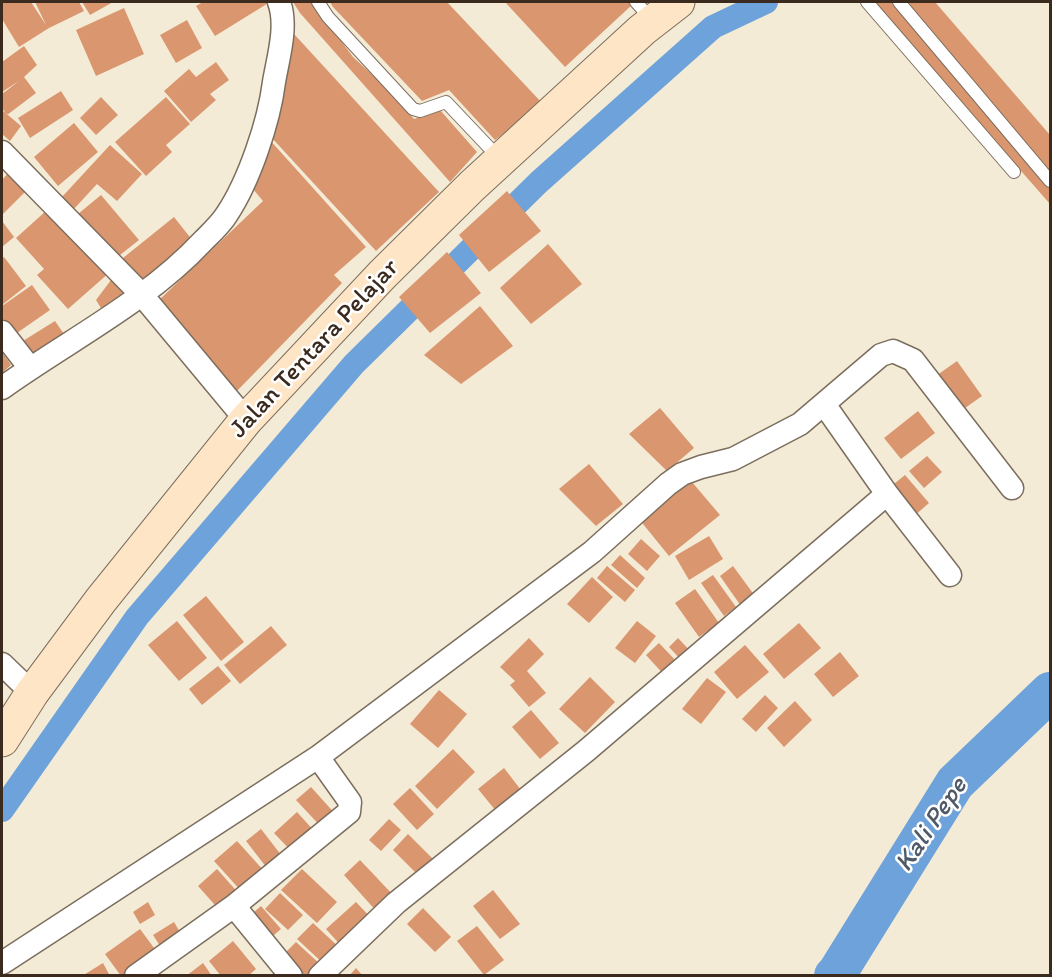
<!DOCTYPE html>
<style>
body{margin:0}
#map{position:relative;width:1052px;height:977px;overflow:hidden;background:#f4ebd6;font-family:Itim,sans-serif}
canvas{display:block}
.frame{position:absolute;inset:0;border:3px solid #3b2a1e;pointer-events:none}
</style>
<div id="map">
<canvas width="1052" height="977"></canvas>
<div class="frame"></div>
</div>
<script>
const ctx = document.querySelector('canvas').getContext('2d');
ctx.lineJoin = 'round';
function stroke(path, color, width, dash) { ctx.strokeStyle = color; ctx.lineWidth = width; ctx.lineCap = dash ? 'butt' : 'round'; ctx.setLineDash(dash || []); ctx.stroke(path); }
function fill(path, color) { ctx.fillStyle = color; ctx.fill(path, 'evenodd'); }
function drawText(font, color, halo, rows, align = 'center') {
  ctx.font = font + ' Itim,sans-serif'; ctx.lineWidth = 5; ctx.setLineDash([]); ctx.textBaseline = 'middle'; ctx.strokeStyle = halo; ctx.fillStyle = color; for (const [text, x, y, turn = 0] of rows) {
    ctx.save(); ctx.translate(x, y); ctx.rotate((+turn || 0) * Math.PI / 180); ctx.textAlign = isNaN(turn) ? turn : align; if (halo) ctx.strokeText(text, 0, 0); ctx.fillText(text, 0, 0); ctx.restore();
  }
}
const canal = new Path2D(`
 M 2,810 L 137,617 L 354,364 L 539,182 L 713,27 L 766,2`);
const river = new Path2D(`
 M 834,976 L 837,973 L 955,783 L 1050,692`);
const building = new Path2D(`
 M 5,2 L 31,2 L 46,25 L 35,2 L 79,2 L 84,11 L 49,28 L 19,47 L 2,19 L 2,4 Z
 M 82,2 L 113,2 L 90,15 Z
 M 203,2 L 270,2 L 215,36 L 196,6 Z
 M 293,2 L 312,2 L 353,57 L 390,91 L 414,119 L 440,110 L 477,152 L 450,182 L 300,13 Z
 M 330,2 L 447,2 L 543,104 L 495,140 L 449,90 L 422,101 L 333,7 Z
 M 505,2 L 630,2 L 633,4 L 565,67 Z
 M 873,2 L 935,2 L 1050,135 L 1050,204 Z
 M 124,8 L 144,54 L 96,76 L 76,30 Z
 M 187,20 L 202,48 L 176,63 L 160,35 Z
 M 294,34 L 439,192 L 376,251 L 271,137 Z
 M 24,46 L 37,65 L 24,77 L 36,93 L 7,115 L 2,108 L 2,94 L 19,81 L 2,92 L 2,62 Z
 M 216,62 L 229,80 L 210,94 L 216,100 L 191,122 L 164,91 L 189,69 L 196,77 Z
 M 61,91 L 73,110 L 30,138 L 18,118 Z
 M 101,97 L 118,115 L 96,135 L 80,118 Z
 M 166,97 L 190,124 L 166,145 L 172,152 L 146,176 L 115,142 Z
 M 2,110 L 21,126 L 10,141 L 2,134 Z
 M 74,123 L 98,152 L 58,186 L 34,157 Z
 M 269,139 L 366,247 L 334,275 L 342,283 L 236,392 L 158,301 L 263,201 L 248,183 Z
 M 110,145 L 142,174 L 117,201 L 97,184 L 73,210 L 61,198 Z
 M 10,171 L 27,190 L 2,215 L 2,180 Z
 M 507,191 L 541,231 L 489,272 L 459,235 Z
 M 101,195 L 139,240 L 115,259 L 78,214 Z
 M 47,210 L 110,272 L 68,309 L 37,275 L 44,269 L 16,238 Z
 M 174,217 L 193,241 L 137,286 L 118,262 Z
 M 2,221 L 14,237 L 2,247 Z
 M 548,244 L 582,284 L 531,324 L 500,288 Z
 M 447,252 L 481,293 L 430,333 L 399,297 Z
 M 4,257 L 26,286 L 2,305 L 2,259 Z
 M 111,280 L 132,296 L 104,313 L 96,300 Z
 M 32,285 L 50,310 L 14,335 L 2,317 L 2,306 Z
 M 480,306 L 513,346 L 461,384 L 424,355 Z
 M 55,321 L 66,337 L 29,361 L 18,344 Z
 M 2,352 L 11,365 L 2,373 Z
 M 957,361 L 982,396 L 958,413 L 933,378 Z
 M 660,408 L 694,448 L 667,471 L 629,434 Z
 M 918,411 L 935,433 L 901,459 L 884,438 Z
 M 927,456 L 942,472 L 924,488 L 909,471 Z
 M 589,464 L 623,504 L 596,526 L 559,489 Z
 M 686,475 L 720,515 L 669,556 L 639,519 Z
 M 905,475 L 929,503 L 913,517 L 889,488 Z
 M 709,536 L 723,559 L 689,580 L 675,556 Z
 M 641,539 L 660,556 L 647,571 L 628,554 Z
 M 620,555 L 645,578 L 637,588 L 611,565 Z
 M 607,566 L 635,590 L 625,602 L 597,578 Z
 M 733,566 L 755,596 L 741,606 L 720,576 Z
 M 713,575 L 736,607 L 724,616 L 701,583 Z
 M 592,577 L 613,597 L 589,623 L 567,604 Z
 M 695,589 L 719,623 L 699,637 L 675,603 Z
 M 206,596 L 244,642 L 221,661 L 183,615 Z
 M 177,621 L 207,658 L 179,681 L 148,645 Z
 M 637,621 L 656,636 L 635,663 L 615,648 Z
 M 799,623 L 821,648 L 784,679 L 763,654 Z
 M 271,626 L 287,645 L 240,684 L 224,665 Z
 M 529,638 L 544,654 L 527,671 L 546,693 L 529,707 L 510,685 L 515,681 L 500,667 Z
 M 678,638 L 693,654 L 684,663 L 669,647 Z
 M 659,643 L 679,664 L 666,677 L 646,655 Z
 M 745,645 L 769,672 L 737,699 L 714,672 Z
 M 840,652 L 859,676 L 833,697 L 814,674 Z
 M 218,666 L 231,681 L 202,705 L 189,689 Z
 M 590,677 L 615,702 L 585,733 L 559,709 Z
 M 707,678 L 726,692 L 701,724 L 682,709 Z
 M 439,690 L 467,714 L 438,748 L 410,724 Z
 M 765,695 L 778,708 L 756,732 L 742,719 Z
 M 795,701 L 812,720 L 784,747 L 767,728 Z
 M 531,710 L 559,743 L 540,759 L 512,727 Z
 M 453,749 L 475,772 L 437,809 L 415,786 Z
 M 504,768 L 521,790 L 496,811 L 478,789 Z
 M 311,787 L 338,817 L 324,830 L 296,800 Z
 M 410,788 L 434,814 L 417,830 L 393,804 Z
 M 297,812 L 316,833 L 294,854 L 274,833 Z
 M 389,819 L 401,830 L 381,851 L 369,840 Z
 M 261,829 L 285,860 L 270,872 L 246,841 Z
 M 408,834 L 437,863 L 422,879 L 393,850 Z
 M 237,841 L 265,872 L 242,892 L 214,861 Z
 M 360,860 L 395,897 L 378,913 L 344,875 Z
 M 217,869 L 241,896 L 222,913 L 198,886 Z
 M 302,869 L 337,902 L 317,923 L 281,890 Z
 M 493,890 L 520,924 L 500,939 L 473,906 Z
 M 280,893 L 303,915 L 288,930 L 265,909 Z
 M 148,902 L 155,915 L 140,924 L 133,912 Z
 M 356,902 L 374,921 L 344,949 L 326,929 Z
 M 261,906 L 281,929 L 266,942 L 246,919 Z
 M 423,908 L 451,937 L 435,952 L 407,924 Z
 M 174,922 L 184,939 L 164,952 L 153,935 Z
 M 313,923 L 341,949 L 326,966 L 297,939 Z
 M 477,926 L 504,960 L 484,975 L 457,941 Z
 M 140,929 L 160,956 L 134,976 L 121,976 L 105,954 Z
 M 233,941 L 256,969 L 248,976 L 221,976 L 209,961 Z
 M 296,942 L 321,965 L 311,976 L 296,976 L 279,959 Z
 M 103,963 L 110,976 L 82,976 Z
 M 203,963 L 212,976 L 186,976 Z
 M 356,968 L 363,976 L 349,976 Z`);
const lane = new Path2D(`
 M 318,2 L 328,17 L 413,109 L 420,111 L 446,102 L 500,159
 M 636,2 L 653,21
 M 867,2 L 1014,172
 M 899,2 L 1050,181`);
const street = new Path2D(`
 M 2,152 L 142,295 L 246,420
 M 2,332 L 30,368
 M 2,388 C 69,340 146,302 203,241 C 211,233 221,224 227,214 C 249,181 269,122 274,82 C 278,58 288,26 279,2
 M 887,494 L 950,575
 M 2,664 L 32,693
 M 234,906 L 349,812 L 350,802 L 318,757
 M 2,963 L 318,757 L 592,552 L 668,484 L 682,474 L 701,467 L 733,459 L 800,424 L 881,355 L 893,351 L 913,360 L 1012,488
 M 136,976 L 234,906 L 291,976
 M 320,976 L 396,903 L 586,751 L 887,494 L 824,404`);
const secondary = new Path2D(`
 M 2,740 L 32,693 L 101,600 L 246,420 L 382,275 L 472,186 L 642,30 L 678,2`);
const streetNames = [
 ["Jalan Tentara Pelajar",315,349,-47]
];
const waterNames = [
 ["Kali Pepe",932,825,-56]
];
stroke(canal, '#6ea2da', 24);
stroke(river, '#6ea2da', 40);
fill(building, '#d9966f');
stroke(lane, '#7c6e5e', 14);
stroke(street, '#7c6e5e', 25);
stroke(secondary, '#7c6e5e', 35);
stroke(lane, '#fff', 12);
stroke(street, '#fff', 22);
stroke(secondary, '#fee5c5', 33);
drawText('26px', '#3b2a1e', '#fff', streetNames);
drawText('italic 27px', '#4f5a69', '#fff', waterNames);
</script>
